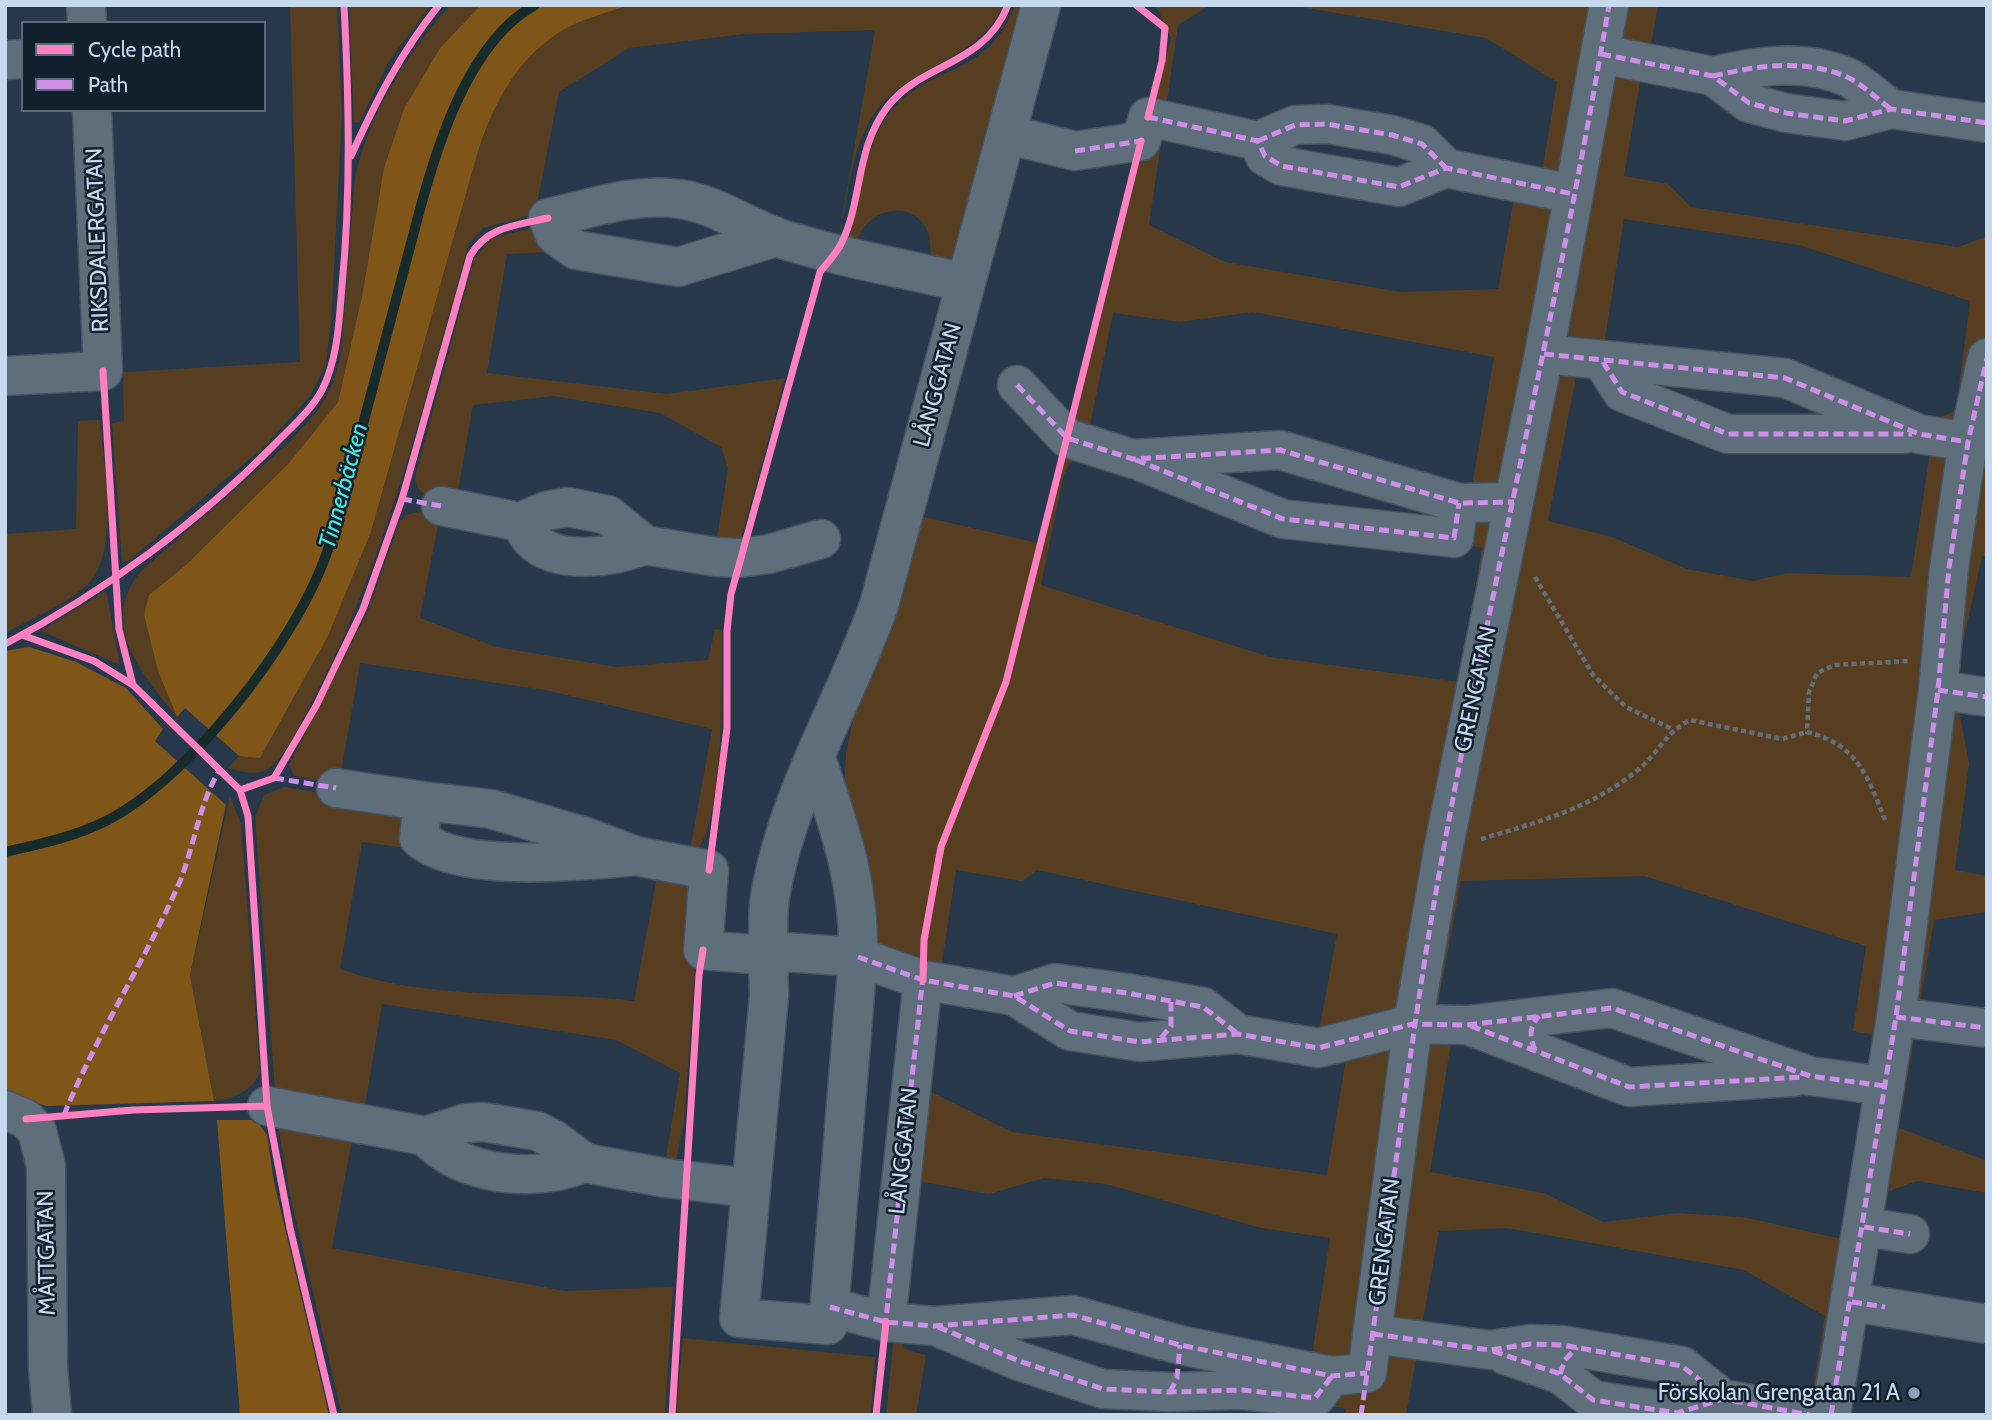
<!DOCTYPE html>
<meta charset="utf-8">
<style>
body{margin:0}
#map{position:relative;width:1992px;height:1420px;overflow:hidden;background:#263849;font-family:Cabin,sans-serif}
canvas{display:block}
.frame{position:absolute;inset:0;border:7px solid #c7daed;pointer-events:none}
.legend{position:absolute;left:21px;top:21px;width:245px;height:91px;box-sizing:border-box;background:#11202d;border:2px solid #5a6a7a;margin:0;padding:9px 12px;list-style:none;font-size:21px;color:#c7daed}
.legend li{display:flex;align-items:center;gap:14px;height:35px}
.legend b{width:35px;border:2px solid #5a6a7a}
</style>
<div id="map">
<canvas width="1992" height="1420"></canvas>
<div class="frame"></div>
<ul class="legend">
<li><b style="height:9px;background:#ff80c0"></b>Cycle path</li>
<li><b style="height:9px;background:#ce8fe9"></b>Path</li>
</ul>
</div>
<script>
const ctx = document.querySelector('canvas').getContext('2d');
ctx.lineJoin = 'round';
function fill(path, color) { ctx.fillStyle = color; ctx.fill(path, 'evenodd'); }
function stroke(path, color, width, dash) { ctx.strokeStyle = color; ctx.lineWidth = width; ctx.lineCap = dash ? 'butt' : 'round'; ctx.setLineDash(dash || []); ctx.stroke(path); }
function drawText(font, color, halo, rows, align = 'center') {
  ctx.font = font + ' Cabin,sans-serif'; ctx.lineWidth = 5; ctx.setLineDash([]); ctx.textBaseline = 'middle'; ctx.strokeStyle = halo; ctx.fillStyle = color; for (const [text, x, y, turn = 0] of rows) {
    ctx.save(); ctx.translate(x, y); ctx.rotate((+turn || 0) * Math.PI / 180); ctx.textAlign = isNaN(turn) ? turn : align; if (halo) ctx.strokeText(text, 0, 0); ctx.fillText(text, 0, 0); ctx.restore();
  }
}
const green = new Path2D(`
 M 290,5 L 337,5 L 342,114 L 331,324 L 326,364 L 310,396 L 265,446 L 128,561 L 122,562 L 112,423 L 124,421 L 123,372 L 300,362 Z
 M 349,5 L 431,5 L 389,61 L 359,123 L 354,122 Z
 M 450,5 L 481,5 L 440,48 L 384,168 L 362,296 L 338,402 L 289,463 L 187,564 L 149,595 L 158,671 L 177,717 C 143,674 97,625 141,571 L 289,443 L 319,409 L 333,384 L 341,355 L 355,177 C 370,113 407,54 450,5 Z
 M 628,5 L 1003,5 C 980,58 917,64 881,105 C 851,138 848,199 838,241 L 875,30 L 744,34 L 629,48 L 559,92 L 535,214 L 483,228 L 469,243 C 425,395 390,551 317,692 C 306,713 289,750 273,765 C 260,778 243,772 228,768 L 239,756 L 261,757 L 328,636 L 371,532 L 476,158 C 491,108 516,58 563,30 C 582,19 608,13 628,5 Z
 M 1015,5 L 1026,5 L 955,257 L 931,260 C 930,251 931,241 928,232 C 911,194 860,211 855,249 L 847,246 C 860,203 862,146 892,110 C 933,62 987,79 1015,5 Z
 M 1150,5 L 1210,5 L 1178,25 L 1149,225 L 1225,262 L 1401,292 L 1498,289 L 1518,175 L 1541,178 L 1557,82 L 1486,38 L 1289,5 L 1658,5 L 1650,50 L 1642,71 L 1624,176 L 1668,184 L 1691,207 L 1958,247 L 1985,237 L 1987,231 L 1987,556 L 1982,556 L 1954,684 L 1969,764 L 1955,870 L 1987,876 L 1987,912 L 1934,920 L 1899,1128 L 1987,1161 L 1987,1193 L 1917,1181 L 1881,1194 L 1826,1415 L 1809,1415 L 1825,1316 L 1744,1270 L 1507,1228 L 1439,1231 L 1406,1415 L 1345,1415 L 1346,1409 L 1328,1405 L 1311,1362 L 1330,1238 L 1261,1228 L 1106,1184 L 1044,1178 L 989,1194 L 919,1181 L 898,1304 L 904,1349 L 926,1355 L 916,1415 L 886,1415 L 930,972 L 875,947 L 878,918 L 844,790 L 846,753 L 855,710 L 920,516 L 1042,544 L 1171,38 L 1157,8 ZM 1624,219 L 1799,245 L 1970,301 L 1956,410 L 1935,420 L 1911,577 L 1787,573 L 1753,581 L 1687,569 L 1612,537 L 1548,521 L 1576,377 L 1603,351 ZM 1253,312 L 1494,357 L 1462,544 L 1482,548 L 1460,682 L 1270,657 L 1041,585 L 1064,474 L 1088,435 L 1113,313 L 1180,322 ZM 956,870 L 1022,881 L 1037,870 L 1337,934 L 1318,1036 L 1346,1058 L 1327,1175 L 1012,1132 L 923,1088 ZM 1644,876 L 1866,946 L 1853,1031 L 1879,1036 L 1851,1241 L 1743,1217 L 1677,1213 L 1603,1222 L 1544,1193 L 1430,1172 L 1451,1043 L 1436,1014 L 1461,881 Z
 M 540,226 L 551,252 L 507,254 L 487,373 L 667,394 L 785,378 L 740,543 L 715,550 L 728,468 L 721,447 L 660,413 L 553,396 L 473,405 L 456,502 C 436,498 413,498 416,473 L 474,259 L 492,238 Z
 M 100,420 C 103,464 122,556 85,587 C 62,606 31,619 5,633 L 5,534 L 76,529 L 78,421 Z
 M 421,512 L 440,514 L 420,618 L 496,647 L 616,667 L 708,660 L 715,629 L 722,630 C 722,667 726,845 689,856 L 712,729 L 545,690 L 360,663 L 339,784 L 294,776 L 289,765 L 367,613 L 400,521 L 408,514 Z
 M 106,591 L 120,665 L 41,631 Z
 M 284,787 L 414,807 L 407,848 L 362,842 L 340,969 C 435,1003 536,989 634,1001 L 658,871 L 686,876 L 700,899 L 684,1122 L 676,1161 L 664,1170 L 680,1073 L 616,1040 L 382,1004 L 363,1118 L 275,1091 L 255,817 L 264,795 Z
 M 230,797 L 241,824 L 260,1073 C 249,1093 236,1098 214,1101 L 190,975 Z
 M 277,1120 L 354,1129 L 332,1248 L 565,1291 L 673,1287 L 665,1415 L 342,1415 L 290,1195 Z
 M 683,1338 L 875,1357 L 871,1415 L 676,1415 Z`);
const forest = new Path2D(`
 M 481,5 L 628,5 C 608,13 582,19 563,30 C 516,58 491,108 476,158 L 371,532 L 328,636 L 260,758 L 239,756 L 185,708 L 177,717 L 158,671 L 144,615 L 149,595 L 187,564 L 289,463 L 338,402 L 362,296 L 384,168 L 404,109 L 440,48 Z
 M 29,647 L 76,662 L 126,688 L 163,729 L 155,741 L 226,805 L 190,975 L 214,1101 L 46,1106 L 5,1092 L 5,651 Z
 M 217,1120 L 256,1120 L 267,1135 L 274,1182 L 329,1415 L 240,1415 Z`);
const stream = new Path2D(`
 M 5,852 C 40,844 74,837 106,821 C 189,779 295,643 326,555 C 341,514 351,470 362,428 C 381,356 400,285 419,213 C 437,145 469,41 535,5`);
const path = new Path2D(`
 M 1535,577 L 1593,675 L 1626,707 L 1672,729
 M 1885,820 C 1867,775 1858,745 1807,732 L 1809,692 L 1817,673 L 1835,665 L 1908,661
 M 1481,839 C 1539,822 1592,808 1639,769 C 1659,752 1665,733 1690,720 L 1782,739 L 1807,732`);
const minor = new Path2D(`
 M 86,5 L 87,23
 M 1601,54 L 1713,76 L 1749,103 L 1786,113 L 1845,121 L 1891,109 L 1987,123
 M 5,60 L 23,59
 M 1713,76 C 1757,66 1803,58 1847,77 C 1862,84 1877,99 1891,109
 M 1006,134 L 1075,151 L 1141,141 L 1148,117 L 1258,141 L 1265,156 L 1282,166 L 1399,187 L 1446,168 L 1573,194
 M 1258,141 L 1295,125 L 1327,124 L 1392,135 L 1422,144 L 1446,168
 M 776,237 L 678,267 L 576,250 L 555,235 L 548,218 C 590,209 636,192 680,199 C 715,204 745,226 779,238 C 840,258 903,268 966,283
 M 1544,354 L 1785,378 L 1919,434 L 1968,442
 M 1603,362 L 1622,392 L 1728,434 L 1903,434
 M 5,376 L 103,371 L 92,110
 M 1017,385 L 1067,438 L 1133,459 L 1280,450 L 1459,503 L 1514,502
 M 1142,462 L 1283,519 L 1454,538 L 1459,503
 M 441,506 L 520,522 L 546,511 L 568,507 L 608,515 L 645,545 L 716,557 L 740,558 L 769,554 L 821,539
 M 520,522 C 524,528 527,535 532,540 C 558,566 615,557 645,545
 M 1938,690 L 1987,697
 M 816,758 C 839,827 860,882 858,957 L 768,951 C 769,933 767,914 770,897 C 787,794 845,702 879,605 L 1041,5
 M 336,788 L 423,801
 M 636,856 C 584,861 459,874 419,838 L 423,801 L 491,809 L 586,837 L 636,856 L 709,870 L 703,950 L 750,954 L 768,951 L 769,996 L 739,1318 L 828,1325 L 858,957 L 923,980 L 1014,996 L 1070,1031 L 1140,1042 L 1238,1034 L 1318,1048 L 1413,1024 L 1467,1025 L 1612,1008 L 1810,1076 L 1885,1086
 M 1014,996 L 1055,983 L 1127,993 L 1203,1007 L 1238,1034
 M 1896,1017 L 1987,1028
 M 1473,1027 L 1629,1087 L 1794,1077
 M 267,1106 L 425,1136 L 466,1123 L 483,1122 L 537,1131 L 553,1139 L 585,1163 L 666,1178 L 750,1188
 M 5,1110 L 26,1119 L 37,1131 L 46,1166 L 48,1367 L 52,1415
 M 425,1136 C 464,1177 534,1183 585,1163
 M 1864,1227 L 1910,1234
 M 1852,1302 L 1987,1324
 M 830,1307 L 886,1322 L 934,1326 L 1073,1315 L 1180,1345 L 1332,1376 L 1367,1373 L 1413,1024 L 1443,850 L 1544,354 L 1609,5
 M 886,1322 L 923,980
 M 940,1328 L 1019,1361 L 1103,1389 L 1170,1392 L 1242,1390 L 1315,1398 L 1332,1376
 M 1373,1334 L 1490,1350 L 1530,1344 L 1562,1345 L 1682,1366 L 1723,1399 L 1810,1415
 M 1505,1355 L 1560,1374 L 1593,1400 L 1677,1413 L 1723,1399
 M 1831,1415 L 1896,1017 L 1938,690 L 1949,568 L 1968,442 L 1987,358`);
const quiet = new Path2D(`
 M 1601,54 L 1713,76 L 1749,103 L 1786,113 L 1845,121 L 1891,109 L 1987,123
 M 1713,76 C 1757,66 1803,58 1847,77 C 1862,84 1877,99 1891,109
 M 1148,117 L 1258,141 L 1265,156 L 1282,166 L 1399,187 L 1446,168 L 1573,194
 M 1258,141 L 1295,125 L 1327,124 L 1392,135 L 1422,144 L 1446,168
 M 1075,151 L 1141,141
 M 1544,354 L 1785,378 L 1919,434 L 1968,442
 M 1603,362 L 1622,392 L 1728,434 L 1912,434
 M 1017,385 L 1067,438 L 1133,459 L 1280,450 L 1459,503 L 1514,502
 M 1136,460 L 1283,519 L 1454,538 L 1459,503
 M 402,499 L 441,506
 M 1938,690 L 1987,697
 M 274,778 L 336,788
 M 858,957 L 923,980 L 1014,996 L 1070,1031 L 1140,1042 L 1238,1034 L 1318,1048 L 1413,1024 L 1467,1025 L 1612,1008 L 1810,1076 L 1885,1086
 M 1014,996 L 1055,983 L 1127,993 L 1203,1007 L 1238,1034
 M 1896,1017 L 1987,1028
 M 1471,1026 L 1629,1087 L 1803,1077
 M 1161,1038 L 1171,1026 L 1171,1002
 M 1535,1051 C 1530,1036 1528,1029 1539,1016
 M 64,1115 C 96,1036 143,964 178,886 C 194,849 198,806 219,771
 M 1864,1227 L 1910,1234
 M 1852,1302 L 1885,1307
 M 830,1307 L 886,1322 L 934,1326 L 1073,1315 L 1180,1345 L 1332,1376 L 1367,1373
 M 938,1327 L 1019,1361 L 1103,1389 L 1170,1392 L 1242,1390 L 1315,1398 L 1332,1376
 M 885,1328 L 923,976
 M 1373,1334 L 1490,1350 L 1530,1344 L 1562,1345 L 1682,1366 L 1723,1399 L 1810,1415
 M 1493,1351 L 1560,1374 L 1593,1400 L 1677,1413 L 1723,1399
 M 1560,1374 L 1565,1360 L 1577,1347
 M 1170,1392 L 1177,1378 L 1180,1345
 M 1361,1415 C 1389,1227 1409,1039 1443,852 C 1495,569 1561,289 1609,5
 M 1831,1415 L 1896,1017 L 1938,690 L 1949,568 L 1968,442 L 1987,358`);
const cycleway = new Path2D(`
 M 1136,5 L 1165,28 L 1162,61 L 1148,117
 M 351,156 C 376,101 401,52 439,5
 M 103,371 L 119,629 L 133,685
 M 22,635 L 94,661 L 133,685 L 240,790 L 248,816 L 267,1106 L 290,1228 L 334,1415
 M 5,644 C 104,592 199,522 277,442 C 293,426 312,409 322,390 C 338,358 339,321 342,286 C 351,193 349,99 344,5
 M 240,790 L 274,778 L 316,706 L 363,609 L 402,499 L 470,256 C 487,226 518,225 548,218
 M 709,870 L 727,728 L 727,631 L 731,594 L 820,272 C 828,262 837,253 842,242 C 863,198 855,149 888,106 C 923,62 984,66 1008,5
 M 923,980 L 924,940 L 941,847 L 1006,682 L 1141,141
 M 26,1119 L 133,1110 L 267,1106
 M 672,1415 L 699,975 L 703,950
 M 876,1415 L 886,1322`);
const markers = [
 [1914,1393,7,"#8fa1b4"]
];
const streetNames = [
 ["RIKSDALERGATAN",98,240,-92],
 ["LÅNGGATAN",938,385,-75],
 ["GRENGATAN",1476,689,-78],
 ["LÅNGGATAN",904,1151,-84],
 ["GRENGATAN",1385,1242,-83],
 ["MÅTTGATAN",47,1253,-91]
];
const poiNames = [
 ["Förskolan Grengatan 21 A",1900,1393]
];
const waterNames = [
 ["Tinnerbäcken",344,486,-75]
];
fill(green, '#573e20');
fill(forest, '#805518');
stroke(stream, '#172b2b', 10);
stroke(minor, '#455463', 41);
stroke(path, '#626f7b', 4.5, [5, 3.5]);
stroke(minor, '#5e6e7b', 38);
stroke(quiet, '#ce8fe9', 5, [10, 5]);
stroke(cycleway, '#ff80c0', 7);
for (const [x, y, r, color] of markers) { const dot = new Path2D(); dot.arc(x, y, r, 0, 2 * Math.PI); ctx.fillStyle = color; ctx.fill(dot); stroke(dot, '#11202d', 2.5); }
drawText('23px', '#c7daed', '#11202d', streetNames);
drawText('23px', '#c7daed', '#11202d', poiNames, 'right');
drawText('italic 24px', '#49e7dc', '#11202d', waterNames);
</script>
